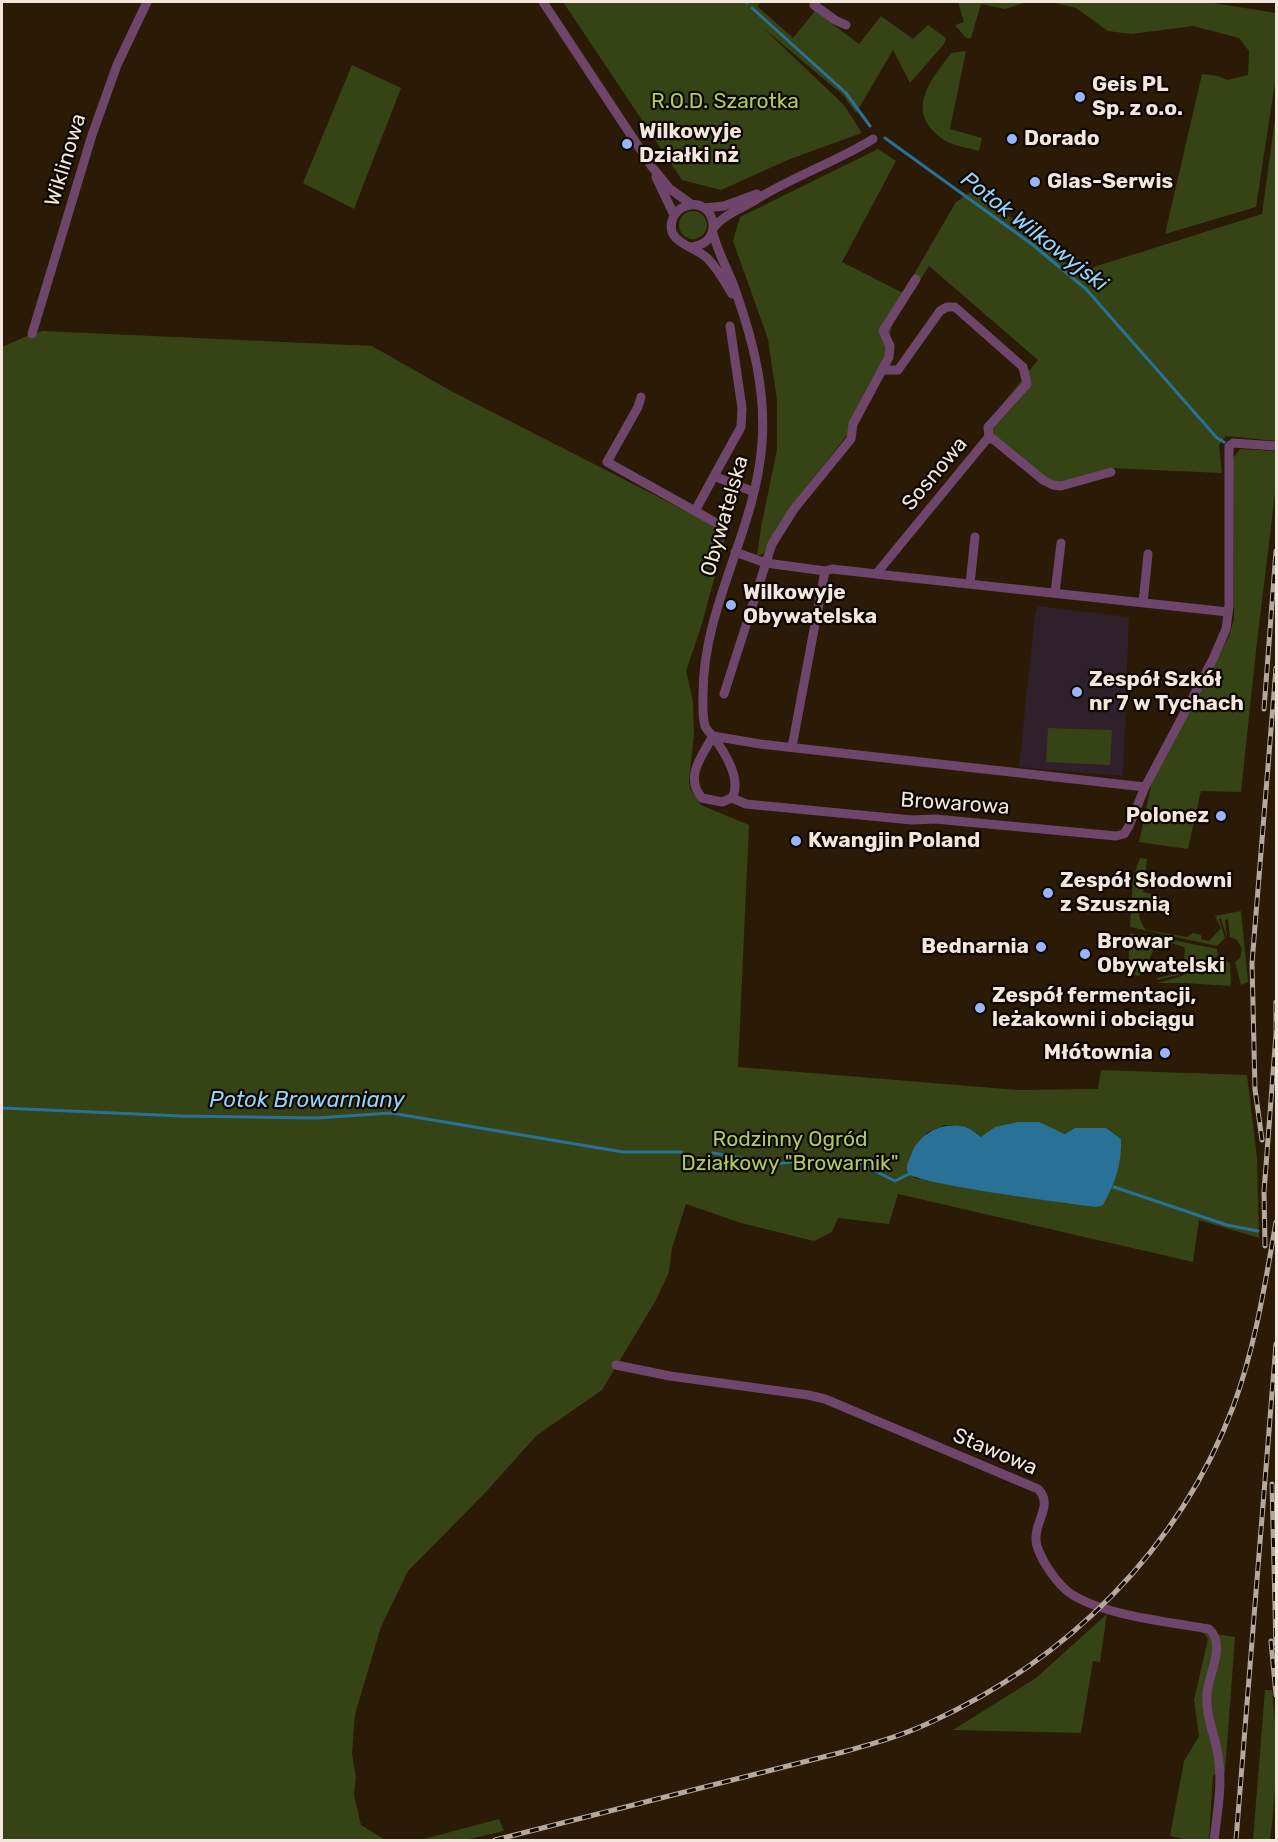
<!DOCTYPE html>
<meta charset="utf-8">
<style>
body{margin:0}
#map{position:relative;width:1278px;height:1842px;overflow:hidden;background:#2b1a06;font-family:Rubik,sans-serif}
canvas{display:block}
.frame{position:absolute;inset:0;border:3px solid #f3e7db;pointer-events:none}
</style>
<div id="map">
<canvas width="1278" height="1842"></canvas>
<div class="frame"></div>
</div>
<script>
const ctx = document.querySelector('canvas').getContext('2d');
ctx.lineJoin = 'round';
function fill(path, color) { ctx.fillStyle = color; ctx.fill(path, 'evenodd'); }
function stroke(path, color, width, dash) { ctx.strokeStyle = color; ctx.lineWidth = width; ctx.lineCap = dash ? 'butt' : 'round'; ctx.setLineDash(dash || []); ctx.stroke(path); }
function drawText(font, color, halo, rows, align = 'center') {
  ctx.font = font + ' Rubik,sans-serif'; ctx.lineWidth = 4.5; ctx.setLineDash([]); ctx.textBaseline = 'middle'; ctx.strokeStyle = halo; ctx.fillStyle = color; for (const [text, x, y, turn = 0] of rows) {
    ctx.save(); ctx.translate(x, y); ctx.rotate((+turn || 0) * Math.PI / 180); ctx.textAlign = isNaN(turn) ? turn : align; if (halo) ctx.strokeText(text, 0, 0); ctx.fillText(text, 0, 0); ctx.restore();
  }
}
const education = new Path2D(`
 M 1038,606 L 1129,617 L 1123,776 L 1019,767 L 1035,615 Z`);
const green = new Path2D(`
 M 563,2 L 761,2 L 757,6 L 793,38 L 815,11 L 859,44 L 881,16 L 913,39 L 928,25 L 946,38 L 944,44 L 910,83 L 893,50 L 856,113 L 843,95 L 762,27 L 844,105 L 862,133 L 790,159 L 721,190 L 682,180 Z
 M 958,2 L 1207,2 L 1276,13 L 1276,76 L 1256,207 L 1165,234 L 1202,74 L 1218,76 L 1227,80 L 1248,75 L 1249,51 L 1239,38 L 1193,26 L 1131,34 L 1108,31 L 1076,8 L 1055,3 L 1024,3 L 1005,9 L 981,4 L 971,38 L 966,38 L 955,25 L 964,22 Z
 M 966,51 L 950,129 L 982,138 L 979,151 C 969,148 953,146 944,140 C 904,112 929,83 951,53 Z
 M 352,65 L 401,88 L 354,209 L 303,183 Z
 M 1276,111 L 1276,441 L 1226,436 L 1219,445 L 1222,473 L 1109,468 L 1062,482 L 1054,481 L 1044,477 L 983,428 L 1038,360 L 929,266 L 892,324 L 886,358 L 848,434 L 791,507 L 764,553 L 757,556 L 761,527 L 777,450 L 777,401 L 768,339 L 733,241 L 740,217 L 878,149 L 896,161 L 842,262 L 903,293 L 956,202 L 975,189 L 1078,272 L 1262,214 Z
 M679 225a14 14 0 1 1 28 0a14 14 0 1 1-28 0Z
 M 43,331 L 372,346 L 451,391 L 727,532 L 701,627 L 686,671 L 693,701 L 694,733 L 689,780 L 690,789 L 701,805 L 749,825 L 738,1067 L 1018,1090 L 1098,1089 L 1101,1070 L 1247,1075 L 1257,1158 L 1259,1238 L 1199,1220 L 1193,1262 L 898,1194 L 889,1224 L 838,1218 L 832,1232 L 814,1241 L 741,1223 L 686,1204 L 672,1248 L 669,1272 L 656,1300 L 602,1390 L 536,1436 L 485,1493 L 408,1571 L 381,1627 L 355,1714 L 352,1754 L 356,1777 L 354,1795 L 361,1825 L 384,1839 L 403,1840 L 2,1840 L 2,347 L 32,334 ZM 945,1125 L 967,1127 L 981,1137 L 1056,1130 L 1066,1134 L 1096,1207 L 914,1178 L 926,1133 Z
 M 1240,449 L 1276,451 L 1276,485 L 1256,651 L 1241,792 L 1201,791 L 1188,849 L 1139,842 L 1151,785 L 1229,636 L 1234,619 L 1233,458 Z
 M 1048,728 L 1112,730 L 1110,765 L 1046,762 Z
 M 1140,858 L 1147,859 L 1143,892 L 1160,896 L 1162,903 L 1139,900 C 1139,913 1138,921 1146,930 L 1187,937 L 1193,933 L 1201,935 L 1201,939 L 1209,941 L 1221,928 L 1215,916 L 1241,911 L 1248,982 L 1241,985 L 1235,962 L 1240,958 L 1242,949 L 1237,940 L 1230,937 L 1228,919 L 1225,920 L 1227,938 L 1221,919 L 1219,919 L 1225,938 L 1217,946 L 1130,927 L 1133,878 Z
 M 1130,933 L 1152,938 L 1157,942 L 1145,969 L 1139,976 L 1131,974 L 1128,971 Z
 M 1139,933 L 1217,949 L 1218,956 L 1178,975 L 1157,980 L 1157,978 L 1183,972 L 1185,951 L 1184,947 Z
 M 1219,958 L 1230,963 L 1231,986 L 1184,983 L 1157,983 L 1179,977 Z
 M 1107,1614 L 1100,1662 L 1093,1661 L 1081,1733 L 953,1730 L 1036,1678 Z
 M 1203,1632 L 1235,1637 L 1225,1772 L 1213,1775 L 1209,1840 L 1189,1840 L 1170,1836 L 1184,1761 L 1199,1736 L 1194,1700 L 1208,1639 Z
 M 1265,1690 L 1272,1690 C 1278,1740 1277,1790 1270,1840 L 1253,1840 Z
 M 499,1819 L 504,1831 L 465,1840 L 420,1840 Z`);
const water = new Path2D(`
 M 1018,1122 L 1039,1122 L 1065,1134 L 1075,1128 L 1106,1128 L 1121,1139 C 1122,1163 1115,1184 1103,1205 L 1096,1207 C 1073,1204 914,1184 908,1173 C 905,1167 909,1161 911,1155 C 919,1133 942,1121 966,1127 C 971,1129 977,1134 981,1137 L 995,1127 Z`);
const stream = new Path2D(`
 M 745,2 L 747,3
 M 752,8 L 846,93 L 870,126
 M 885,138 L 1033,245 L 1086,289 L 1217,438 L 1224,442
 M 2,1108 L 181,1116 L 317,1118 L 391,1113 L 623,1152 L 682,1152
 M 713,1153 L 775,1164 L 808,1160 L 861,1164 L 895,1181 L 909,1174
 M 1114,1187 L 1227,1225 L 1258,1231`);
const minor = new Path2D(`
 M 543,2 L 652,167 L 670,189 L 691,204
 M 816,2 L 814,5 L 835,20 L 846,25
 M 656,177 L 674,215
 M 704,208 L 724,206 L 757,194
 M 714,227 C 726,213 742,209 757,199 C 794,176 836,162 873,139
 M 713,233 C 718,254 729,271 736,292 C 753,341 766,390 762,443 C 756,530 703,606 703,694 C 703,705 702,716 705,726 C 707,731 710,732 713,737 C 725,752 742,780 732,798 L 722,802 L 702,798 C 684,777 702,756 713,736
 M 690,247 C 727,245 715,196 686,206 C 680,208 676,211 673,218 C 663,243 696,246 708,259 C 718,269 725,282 732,294
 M 730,326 L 742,408 L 741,427 L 714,476 L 754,492
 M 32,334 L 92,135 L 117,65 L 147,2
 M 884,370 L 898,370 L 940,311 L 947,307 L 955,307 L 1023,367 L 1027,384 L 988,427 L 989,438
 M 641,397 L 638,407 L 607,462 L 695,511 L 714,476
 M 695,511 L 725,528
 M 735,552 L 766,563 L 825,571
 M 876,574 L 1228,612
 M 970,584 L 975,537
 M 1055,593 L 1061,543
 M 1143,603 L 1148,554
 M 724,694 L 772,544 L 794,509 L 851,439 L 853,424 L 889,357 L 890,346 L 883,331 L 916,279
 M 713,736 L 760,744 L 1145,787
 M 792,747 L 825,571 L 832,569 L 876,574 L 987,439 L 993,439 L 1043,480 L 1053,485 L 1061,486 L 1111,472
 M 732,798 L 746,804 L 912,820 L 935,819 L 1116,836 L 1124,834 L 1129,826 L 1145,787 L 1213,659 L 1226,629 L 1229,606 L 1229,446 L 1233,443 L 1276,446
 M 616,1365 L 670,1376 L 808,1395 L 825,1399 L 1038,1489 C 1054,1505 1034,1522 1036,1540 C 1036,1548 1041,1555 1044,1562 C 1050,1572 1058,1583 1067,1591 C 1098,1615 1170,1622 1209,1629 C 1227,1645 1208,1674 1207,1694 C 1205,1717 1217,1739 1219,1762 C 1222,1788 1217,1815 1214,1840`);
const rail = new Path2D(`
 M 1264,709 L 1276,551
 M 1262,1140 L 1255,1089 L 1252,963 L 1276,668
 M 1265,1246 L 1264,1192 L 1276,1034 L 1276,1002
 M 1272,1484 L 1276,1648
 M 1271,1641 L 1276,1695
 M 495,1840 L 843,1752 C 872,1744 901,1736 929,1723 C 1067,1660 1179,1550 1233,1407 C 1255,1348 1265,1284 1276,1222
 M 1236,1840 L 1276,1344`);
const markers = [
 [1080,97,6,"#98b5fd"],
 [1012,139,6,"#98b5fd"],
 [627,144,6,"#98b5fd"],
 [1035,182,6,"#98b5fd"],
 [731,605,6,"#98b5fd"],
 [1077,692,6,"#98b5fd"],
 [1221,816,6,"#98b5fd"],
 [796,841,6,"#98b5fd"],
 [1048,893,6,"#98b5fd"],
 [1041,947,6,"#98b5fd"],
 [1085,954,6,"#98b5fd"],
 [980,1008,6,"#98b5fd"],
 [1165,1053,6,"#98b5fd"]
];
const poiNames = [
 ["Geis PL",1092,85],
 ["Sp. z o.o.",1092,109],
 ["Wilkowyje",639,132],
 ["Działki nż",639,156],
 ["Dorado",1024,139],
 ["Glas-Serwis",1047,182],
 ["Wilkowyje",743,593],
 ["Obywatelska",743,617],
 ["Zespół Szkół",1089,680],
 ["nr 7 w Tychach",1089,704],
 ["Polonez",1209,816,"right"],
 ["Kwangjin Poland",808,841],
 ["Zespół Słodowni",1060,881],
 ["z Szusznią",1060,905],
 ["Browar",1097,942],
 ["Obywatelski",1097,966],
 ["Bednarnia",1029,947,"right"],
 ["Zespół fermentacji,",992,996],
 ["leżakowni i obciągu",992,1020],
 ["Młótownia",1153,1053,"right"]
];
const parkNames = [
 ["R.O.D. Szarotka",725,102],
 ["Rodzinny Ogród",790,1140],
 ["Działkowy \"Browarnik\"",790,1164]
];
const streetNames = [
 ["Wiklinowa",66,160,-73],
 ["Sosnowa",935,474,-50],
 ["Obywatelska",725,516,-74],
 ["Browarowa",955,804,4],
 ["Stawowa",995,1452,23]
];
const waterNames = [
 ["Potok Wilkowyjski",1034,232,38],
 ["Potok Browarniany",307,1101]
];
fill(education, '#2f202b');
fill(green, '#364314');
fill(water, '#297197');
stroke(stream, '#297197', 3);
stroke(minor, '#6f466b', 9);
stroke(rail, '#b6a99b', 5);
stroke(rail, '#0e0702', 3, [9]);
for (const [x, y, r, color] of markers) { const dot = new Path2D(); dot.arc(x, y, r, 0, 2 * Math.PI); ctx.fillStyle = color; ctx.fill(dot); stroke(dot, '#0e0702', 2); }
drawText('bold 21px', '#f3e7db', '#0e0702', poiNames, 'left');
drawText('21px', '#accd5b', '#0e0702', parkNames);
drawText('21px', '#f3e7db', '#0e0702', streetNames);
drawText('italic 22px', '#93d4fd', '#0e0702', waterNames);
</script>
